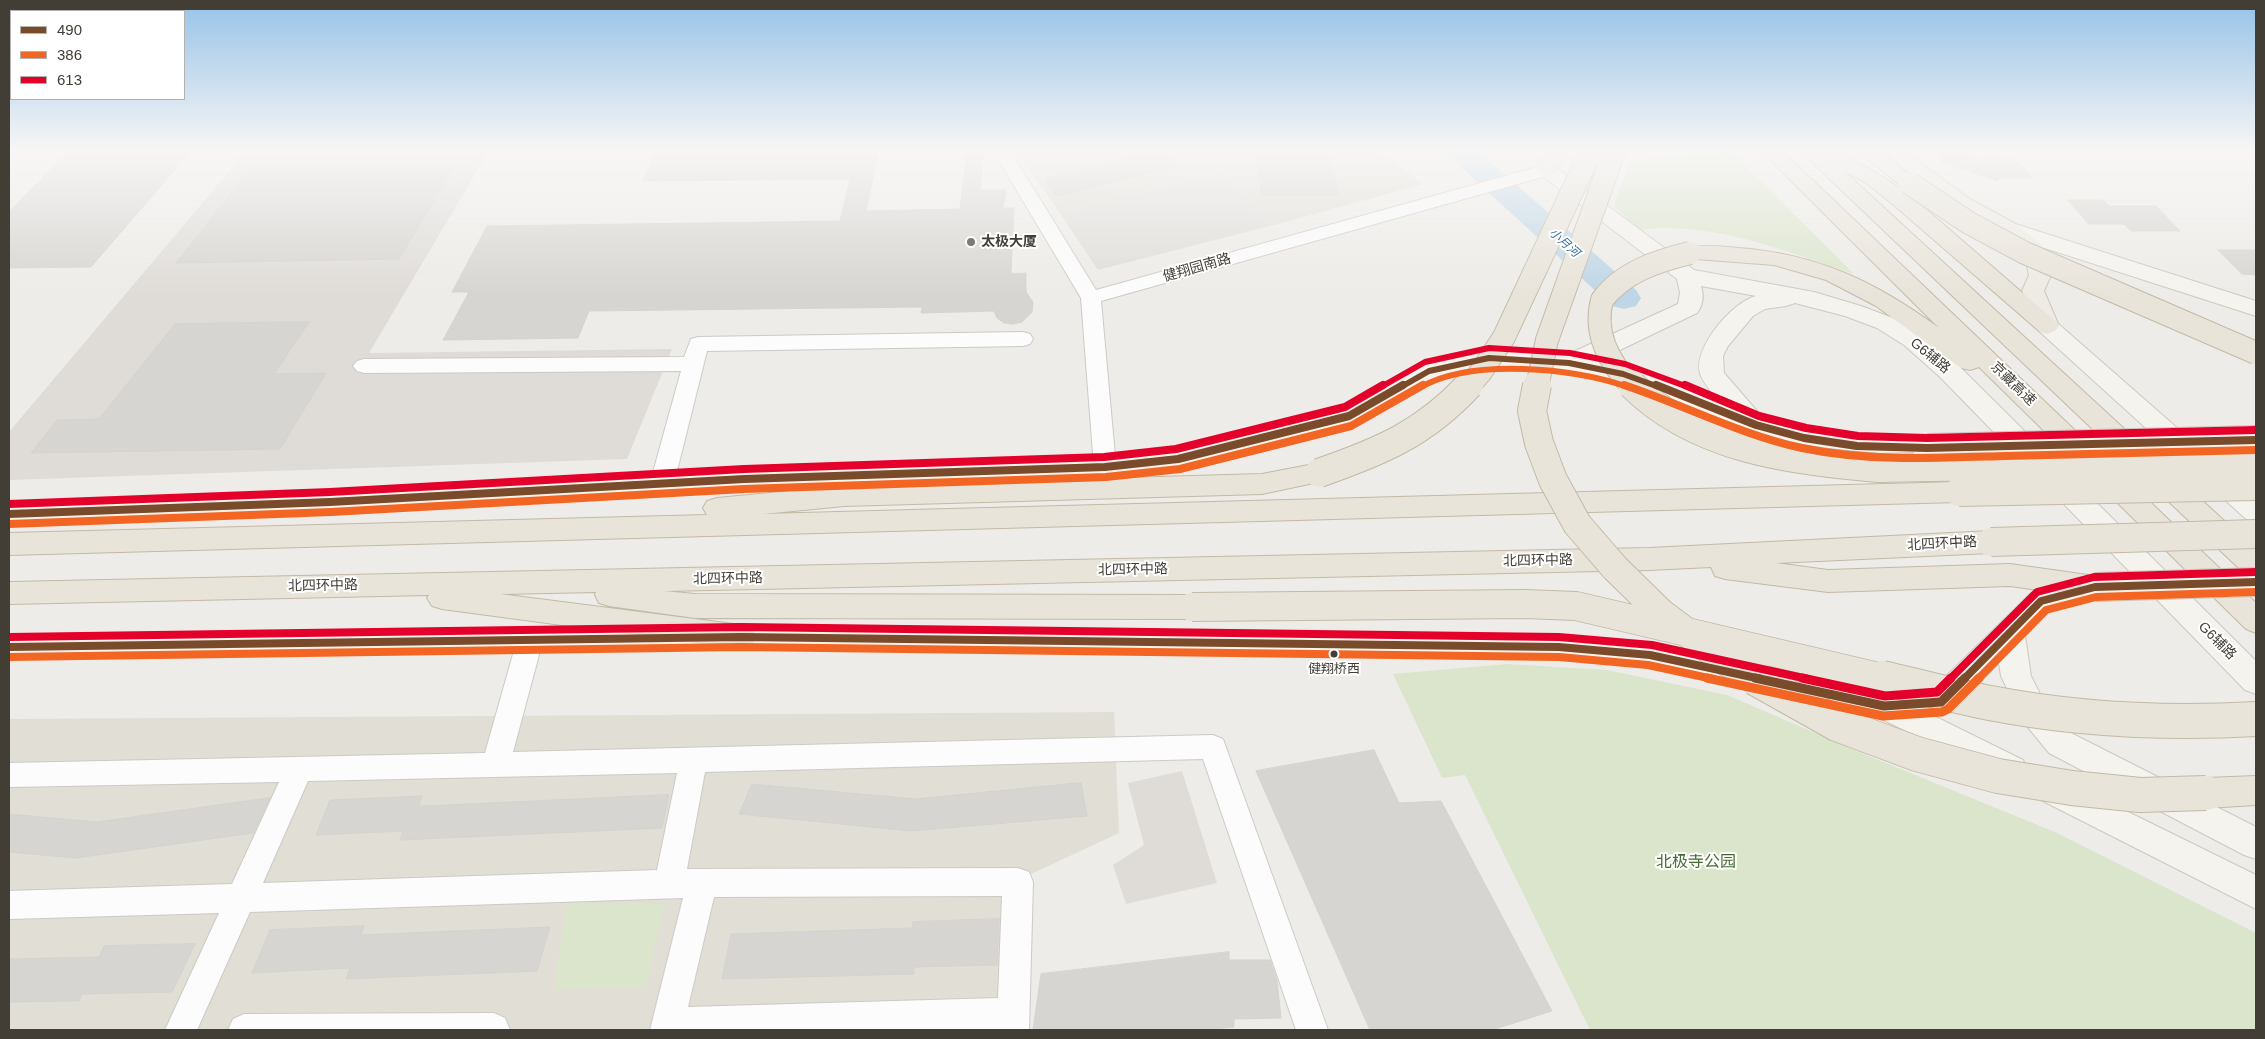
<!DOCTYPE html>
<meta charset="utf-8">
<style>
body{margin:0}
#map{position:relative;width:2265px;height:1039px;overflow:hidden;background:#eeece8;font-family:Arial,sans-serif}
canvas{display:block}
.frame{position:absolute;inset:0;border:10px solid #423e36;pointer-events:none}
.legend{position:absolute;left:10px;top:10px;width:175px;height:90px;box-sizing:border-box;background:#fff;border:1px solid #b3b2af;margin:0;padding:6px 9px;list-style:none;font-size:15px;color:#423e36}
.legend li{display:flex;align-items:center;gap:10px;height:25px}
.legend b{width:25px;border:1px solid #b3b2af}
</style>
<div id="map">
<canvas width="2265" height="1039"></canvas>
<div class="frame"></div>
<ul class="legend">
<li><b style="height:6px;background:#7a4b2a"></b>490</li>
<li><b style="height:6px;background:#f26522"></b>386</li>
<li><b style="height:6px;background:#e4002b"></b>613</li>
</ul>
</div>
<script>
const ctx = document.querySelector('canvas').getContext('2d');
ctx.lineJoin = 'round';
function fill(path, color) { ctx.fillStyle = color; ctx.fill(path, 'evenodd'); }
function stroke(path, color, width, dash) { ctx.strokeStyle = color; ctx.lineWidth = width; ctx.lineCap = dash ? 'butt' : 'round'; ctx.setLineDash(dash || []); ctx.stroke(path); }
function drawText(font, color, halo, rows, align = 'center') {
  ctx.font = font + ' Arial,"Noto Sans SC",sans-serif'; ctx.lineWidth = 4; ctx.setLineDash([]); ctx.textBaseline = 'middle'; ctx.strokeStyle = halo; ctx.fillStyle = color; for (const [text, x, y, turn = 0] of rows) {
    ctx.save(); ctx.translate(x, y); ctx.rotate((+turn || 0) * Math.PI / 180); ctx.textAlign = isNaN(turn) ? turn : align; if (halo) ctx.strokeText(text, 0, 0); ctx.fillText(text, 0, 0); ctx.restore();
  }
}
const residential = new Path2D(`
 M 1015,149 L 1375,149 L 1424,184 L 1270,226 L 1224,172 L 1059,212 Z
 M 1114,712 L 1119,833 L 1029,875 L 1023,1030 L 9,1030 L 9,719 Z`);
const industrial = new Path2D(`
 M 248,149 L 490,149 L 369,353 L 672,349 L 627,459 L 9,480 L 9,432 Z
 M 1182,771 L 1217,883 L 1126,904 L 1113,865 L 1144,845 L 1128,783 Z`);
const green = new Path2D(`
 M 1732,152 L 1854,274 C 1784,251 1714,221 1639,230 L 1614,206 L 1629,162 Z
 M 1507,664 L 1607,670 L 1727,695 L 1871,757 L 2055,832 L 2256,933 L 2256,1030 L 1590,1030 L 1465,775 L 1442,778 L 1393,674 Z
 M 567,902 L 664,904 L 646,987 L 554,989 Z`);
const parking = new Path2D(`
 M 1224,172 L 1270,226 L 1098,270 L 1059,212 Z`);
const river = new Path2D(`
 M 1444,149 L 1476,149 L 1636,290 L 1641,298 L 1636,306 L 1624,309 L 1612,306 L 1448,155 Z`);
const building = new Path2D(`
 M 71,149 L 193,149 L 91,267 L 9,268 L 9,212 Z
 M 657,149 L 879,149 L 866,211 L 960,209 L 967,149 L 984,149 L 980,190 L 1006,190 L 1003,208 L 1014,208 L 1011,274 L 1026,273 L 1026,292 L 1033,302 L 1032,312 L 1022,322 L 1013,324 L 1004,323 L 997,318 L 994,311 L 921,313 L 922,307 L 589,311 L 578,338 L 443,340 L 469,292 L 452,292 L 487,226 L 840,221 L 850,179 L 643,181 Z
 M 1929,149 L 1961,149 L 1974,159 L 2016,160 L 2033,178 L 1999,178 L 1998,181 L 1941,162 L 1942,158 Z
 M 1163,151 L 1176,166 L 1056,196 L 1045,179 Z
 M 1257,155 L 1330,155 L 1338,195 L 1262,195 Z
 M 454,167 L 399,259 L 176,263 L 250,170 Z
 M 2068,200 L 2103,200 L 2109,206 L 2156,206 L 2180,231 L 2131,231 L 2124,224 L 2089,224 Z
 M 2218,250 L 2256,250 L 2256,275 L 2242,274 Z
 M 309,322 L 274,374 L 326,373 L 280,449 L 31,453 L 57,420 L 99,419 L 175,324 Z
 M 1374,750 L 1399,803 L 1441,801 L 1552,1011 L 1492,1030 L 1370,1030 L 1256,771 Z
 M 1081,783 L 1087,816 L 911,831 L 739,814 L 752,784 L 915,799 Z
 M 669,795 L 662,828 L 400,840 L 403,831 L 316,835 L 330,800 L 422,796 L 419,806 Z
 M 270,798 L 253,833 L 76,858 L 9,852 L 9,814 L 96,822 Z
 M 999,919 L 997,965 L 914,967 L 914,974 L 722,979 L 731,934 L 912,928 L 913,922 Z
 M 364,926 L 361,935 L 550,927 L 537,971 L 346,979 L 350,968 L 252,973 L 270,930 Z
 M 195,944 L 172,992 L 82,994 L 79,1001 L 9,1002 L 9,959 L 99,957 L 104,946 Z
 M 1229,952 L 1229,960 L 1270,960 L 1277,980 L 1281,1018 L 1234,1019 L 1234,1027 L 1204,1030 L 1033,1030 L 1041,974 Z`);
const street = new Path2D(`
 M 992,149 L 1009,149 L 1096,290 L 1541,166 L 1553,166 L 1556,170 L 1553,174 L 1101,301 L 1116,467 L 1113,473 L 1105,475 L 1097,473 L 1094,467 L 1081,298 Z
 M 1023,332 L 1030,334 L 1033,339 L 1030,344 L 1023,346 L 707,351 L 674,483 L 670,489 L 662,491 L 654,489 L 650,483 L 681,371 L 364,373 L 357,371 L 353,366 L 357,361 L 364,359 L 684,357 L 691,339 L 698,337 Z
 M 530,630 L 539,633 L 543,640 L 513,752 L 1213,735 L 1223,739 L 1328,1030 L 1296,1030 L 1203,759 L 705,772 L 687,869 L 1018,868 L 1029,872 L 1033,882 L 1029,1030 L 650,1030 L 683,898 L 250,912 L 197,1030 L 165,1030 L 219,913 L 9,919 L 9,891 L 232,884 L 279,782 L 9,787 L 9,763 L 485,753 L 517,640 L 521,633 ZM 677,773 L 657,870 L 263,883 L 308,781 ZM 1002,896 L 998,998 L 688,1007 L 714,897 Z
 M 494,1013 L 505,1018 L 510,1030 L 228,1030 L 233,1019 L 244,1014 Z`);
const secondary = new Path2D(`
 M 1547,164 L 1554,166 L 1694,270 L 1814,292 L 1861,306 L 1893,318 L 1920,335 L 1959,366 L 2256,661 L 2256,694 L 2245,690 L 1941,378 L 1904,345 L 1877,328 L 1845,316 L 1795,303 L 1786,306 L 1765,309 L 1753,316 L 1728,346 L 1723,356 L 1724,373 L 1763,418 L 1804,429 L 1857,437 L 1927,439 L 1936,441 L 1940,448 L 1936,455 L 1927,457 L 1857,455 L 1804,447 L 1747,431 L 1666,398 L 1618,381 L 1569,371 L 1489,366 L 1436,378 L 1358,422 L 1178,468 L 1105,476 L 744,489 L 330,512 L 9,524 L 9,504 L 330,492 L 744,469 L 1105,458 L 1178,450 L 1341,409 L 1420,365 L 1429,363 L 1489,350 L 1571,355 L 1573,352 L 1678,304 L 1680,293 L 1677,279 L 1540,174 L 1537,170 L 1540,166 ZM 1701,286 L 1756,296 C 1732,302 1693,348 1700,373 C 1702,382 1712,392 1717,400 L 1632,368 L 1597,361 L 1697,313 C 1703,305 1704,295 1701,286 Z
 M 2006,221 L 2256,301 L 2256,316 L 1998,233 L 1995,228 L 1998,223 Z
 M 2047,318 L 2055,321 L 2256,497 L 2256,522 L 2246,519 L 2039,331 L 2035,326 L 2039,321 Z
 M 2095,576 L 2105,579 L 2109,587 L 2105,595 L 2050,610 L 2025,636 L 2031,676 L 2044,702 L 2071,733 L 2256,827 L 2256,859 L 2244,855 L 2049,753 L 2022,720 L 2001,676 L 1999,663 L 1952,711 L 1934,716 L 2023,760 L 2028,770 L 2023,780 L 2012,784 L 1880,718 L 1650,667 L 1559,659 L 741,649 L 9,659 L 9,635 L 741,625 L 1559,635 L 1650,643 L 1884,693 L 1933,689 L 2031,593 Z
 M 2051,774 L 2256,875 L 2256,909 L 2039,799 L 2035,789 L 2039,779 Z`);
const primary = new Path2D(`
 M 1549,149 L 1569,149 L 1554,174 L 1547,176 L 1540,174 L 1537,170 Z
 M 1880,149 L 1902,149 L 1970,199 L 2014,223 L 2042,245 L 2045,250 L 2051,275 L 2044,291 L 2059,326 L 2055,331 L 2047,334 L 2039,331 L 2022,291 L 2029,275 L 2024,253 L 1998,233 L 1954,209 Z`);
const highway = new Path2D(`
 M 1759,149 L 1780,149 L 2256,603 L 2256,633 L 2246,629 L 1979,367 L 1970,370 L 1961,368 L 1876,306 L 1826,280 L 1774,265 L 1682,258 L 1679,253 L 1682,248 C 1700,244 1721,246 1739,248 C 1818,254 1876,282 1939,328 Z
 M 1798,149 L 1836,151 L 1879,174 L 1912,197 L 2055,321 L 2059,326 L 2055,331 L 2047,334 L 2039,331 L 1896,207 L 1865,182 L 1844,171 L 2256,550 L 2256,578 L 2246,575 Z
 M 1856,149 L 1878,149 L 1919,183 L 1916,187 L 1909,189 L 1902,187 Z
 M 1319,463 L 1328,466 L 1332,473 L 1328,480 L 1262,494 L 844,506 L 763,514 L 1959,482 L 1969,485 L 1972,492 L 1969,499 L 1959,502 L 9,555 L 9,533 L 707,515 L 703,508 L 707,501 L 717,498 L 844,486 L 1262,474 Z
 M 1991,531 L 2001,535 L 2005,542 L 2001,549 L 1991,553 L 1776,563 L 1828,570 L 2010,564 L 2095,576 L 2105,579 L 2109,587 L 2105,595 L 2095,598 L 2010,586 L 1828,592 L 1725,579 L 1715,576 L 1711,567 L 1649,570 L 664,591 L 695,594 L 1192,595 L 1202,599 L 1207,607 L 1202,615 L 1192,619 L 695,618 L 609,606 L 599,603 L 595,595 L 596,592 L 500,594 L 741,625 L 752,629 L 756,637 L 752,645 L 741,649 L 442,609 L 432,606 L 427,598 L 429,595 L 9,604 L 9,582 L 1649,548 Z
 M 2256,776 L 2256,805 L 2206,808 L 2194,803 L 2190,793 L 2194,783 L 2206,778 Z`);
const secondaryBridge = new Path2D(`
 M 1927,448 L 2256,440
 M 2095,587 L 2256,582`);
const highwayBridgeFar2 = new Path2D(`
 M 1909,183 L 1969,223 L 2025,253 L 2256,353
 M 1468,387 L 1481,372 L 1504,337 L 1592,149
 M 1537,387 L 1547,340 L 1615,149
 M 1633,387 C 1610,364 1593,334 1602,300 C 1623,272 1657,261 1690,253`);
const highwayBridgeFar1 = new Path2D(`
 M 1537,385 L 1532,411 L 1539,443 L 1553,480 L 1577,524 L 1615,568 L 1661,613 L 1725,661 L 1757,679
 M 1632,385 C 1696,449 1792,461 1878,468 L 2256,461
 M 1319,473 C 1379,452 1424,434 1469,385
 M 1959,492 L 2256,486
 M 1991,542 L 2256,534
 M 1192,607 L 1525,604 L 1576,606 L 1887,679`);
const highwayBridge = new Path2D(`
 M 1755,678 L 1837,724 L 1917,754 L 1998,776 L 2072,788 L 2140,795 L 2206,793
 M 1882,678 C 1918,686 1954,696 1990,703 C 2078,720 2167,724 2256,719`);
const bus1Far2 = new Path2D(`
 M 1401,387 L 1429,371 L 1489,358 L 1569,363 L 1623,374 L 1659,387`);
const bus1Far1 = new Path2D(`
 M 1656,385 L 1756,425 L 1804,438 L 1857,446 L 1927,448 L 2256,440
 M 9,514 L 330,502 L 744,479 L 1105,467 L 1178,459 L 1349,416 L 1403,385
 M 9,647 L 741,637 L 1559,647 L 1650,655 L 1761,679
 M 1964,679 L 2041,601 L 2095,587 L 2256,582`);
const bus1 = new Path2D(`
 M 1755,678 L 1884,706 L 1941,702 L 1965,678`);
const bus2Far2 = new Path2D(`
 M 1421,387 C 1473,358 1573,368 1628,387`);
const bus2Far1 = new Path2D(`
 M 1624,385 C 1684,405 1741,435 1802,448 C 1869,462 1939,458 2006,456 C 2089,454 2173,452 2256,450
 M 9,524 L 331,512 L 744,489 L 1106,477 L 1180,469 L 1351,426 L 1423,385
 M 9,657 L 741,647 L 1559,657 L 1648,665 L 1713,679
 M 1978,679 L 2046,610 L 2096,597 L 2256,592`);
const bus2 = new Path2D(`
 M 1707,678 L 1883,716 L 1942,712 L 1948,709 L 1979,678`);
const bus3Far2 = new Path2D(`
 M 1381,387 L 1425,362 L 1489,348 L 1570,353 L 1625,364 L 1688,387`);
const bus3Far1 = new Path2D(`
 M 1685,385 L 1759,416 L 1806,428 L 1858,436 L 1927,438 L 2256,430
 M 9,504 L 330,492 L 744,469 L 1104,457 L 1176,449 L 1345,407 L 1383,385
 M 9,637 L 741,627 L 1559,637 L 1652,645 L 1808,679
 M 1950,679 L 2037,592 L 2094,577 L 2256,572`);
const bus3 = new Path2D(`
 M 1802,678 L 1885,696 L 1937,692 L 1951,678`);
const markers = [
 [971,242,5,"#7e7b74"],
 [1334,654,4.5,"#423e36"]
];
const farWaternames = [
 ["小月河",1564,243,42]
];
const busNames = [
 ["健翔桥西",1334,669]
];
const poiNames = [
 ["太极大厦",981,242]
];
const streetNames = [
 ["健翔园南路",1197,268,-16],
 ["G6辅路",1930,356,39],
 ["京藏高速",2013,384,44],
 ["北四环中路",1942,544,-3],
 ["北四环中路",1538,561,-1],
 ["北四环中路",1133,570,-1],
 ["北四环中路",728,579,-1],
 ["北四环中路",323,586,-1],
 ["G6辅路",2217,641,45]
];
const nearParknames = [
 ["北极寺公园",1696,863]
];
fill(residential, '#e1ded6');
fill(industrial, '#dfdcd8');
fill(green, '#dbe5cb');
fill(parking, '#dfddd9');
fill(river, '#bed6e7');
fill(building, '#d7d5d1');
stroke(building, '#d6d3ce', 1);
stroke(street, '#cccac6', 2);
stroke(secondary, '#ccc9c0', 2);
stroke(primary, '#cec7b8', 2);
stroke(highway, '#c3b9a7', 2);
fill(street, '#fcfcfc');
fill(secondary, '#f5f3ee');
fill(primary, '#eeebe4');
fill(highway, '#e9e4da');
stroke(secondaryBridge, '#ccc9c0', 30, []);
stroke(highwayBridgeFar2, '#c3b9a7', 24, []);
stroke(highwayBridgeFar1, '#c3b9a7', 30, []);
stroke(highwayBridge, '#c3b9a7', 36, []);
stroke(secondaryBridge, '#f5f3ee', 28);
stroke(highwayBridgeFar2, '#e9e4da', 22);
stroke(highwayBridgeFar1, '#e9e4da', 28);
stroke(highwayBridge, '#e9e4da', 34);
stroke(bus1Far2, '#7a4b2a', 6);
stroke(bus1Far1, '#7a4b2a', 8);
stroke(bus1, '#7a4b2a', 9);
stroke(bus2Far2, '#f26522', 6);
stroke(bus2Far1, '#f26522', 8);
stroke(bus2, '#f26522', 9);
stroke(bus3Far2, '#e4002b', 6);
stroke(bus3Far1, '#e4002b', 8);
stroke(bus3, '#e4002b', 9);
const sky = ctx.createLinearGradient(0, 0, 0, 294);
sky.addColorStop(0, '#97c2e8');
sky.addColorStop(0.51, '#f7f6f5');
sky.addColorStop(1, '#f7f6f500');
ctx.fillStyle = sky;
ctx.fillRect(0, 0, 2265, 294);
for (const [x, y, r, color] of markers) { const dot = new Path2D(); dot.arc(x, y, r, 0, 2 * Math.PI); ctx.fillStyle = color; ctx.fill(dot); stroke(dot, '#fff', 2); }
drawText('italic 12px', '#3d75a0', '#fff', farWaternames);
drawText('13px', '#423e36', '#fff', busNames);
drawText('bold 14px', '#423e36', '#fff', poiNames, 'left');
drawText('14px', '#423e36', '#fff', streetNames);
drawText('16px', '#466c31', '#fff', nearParknames);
</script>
